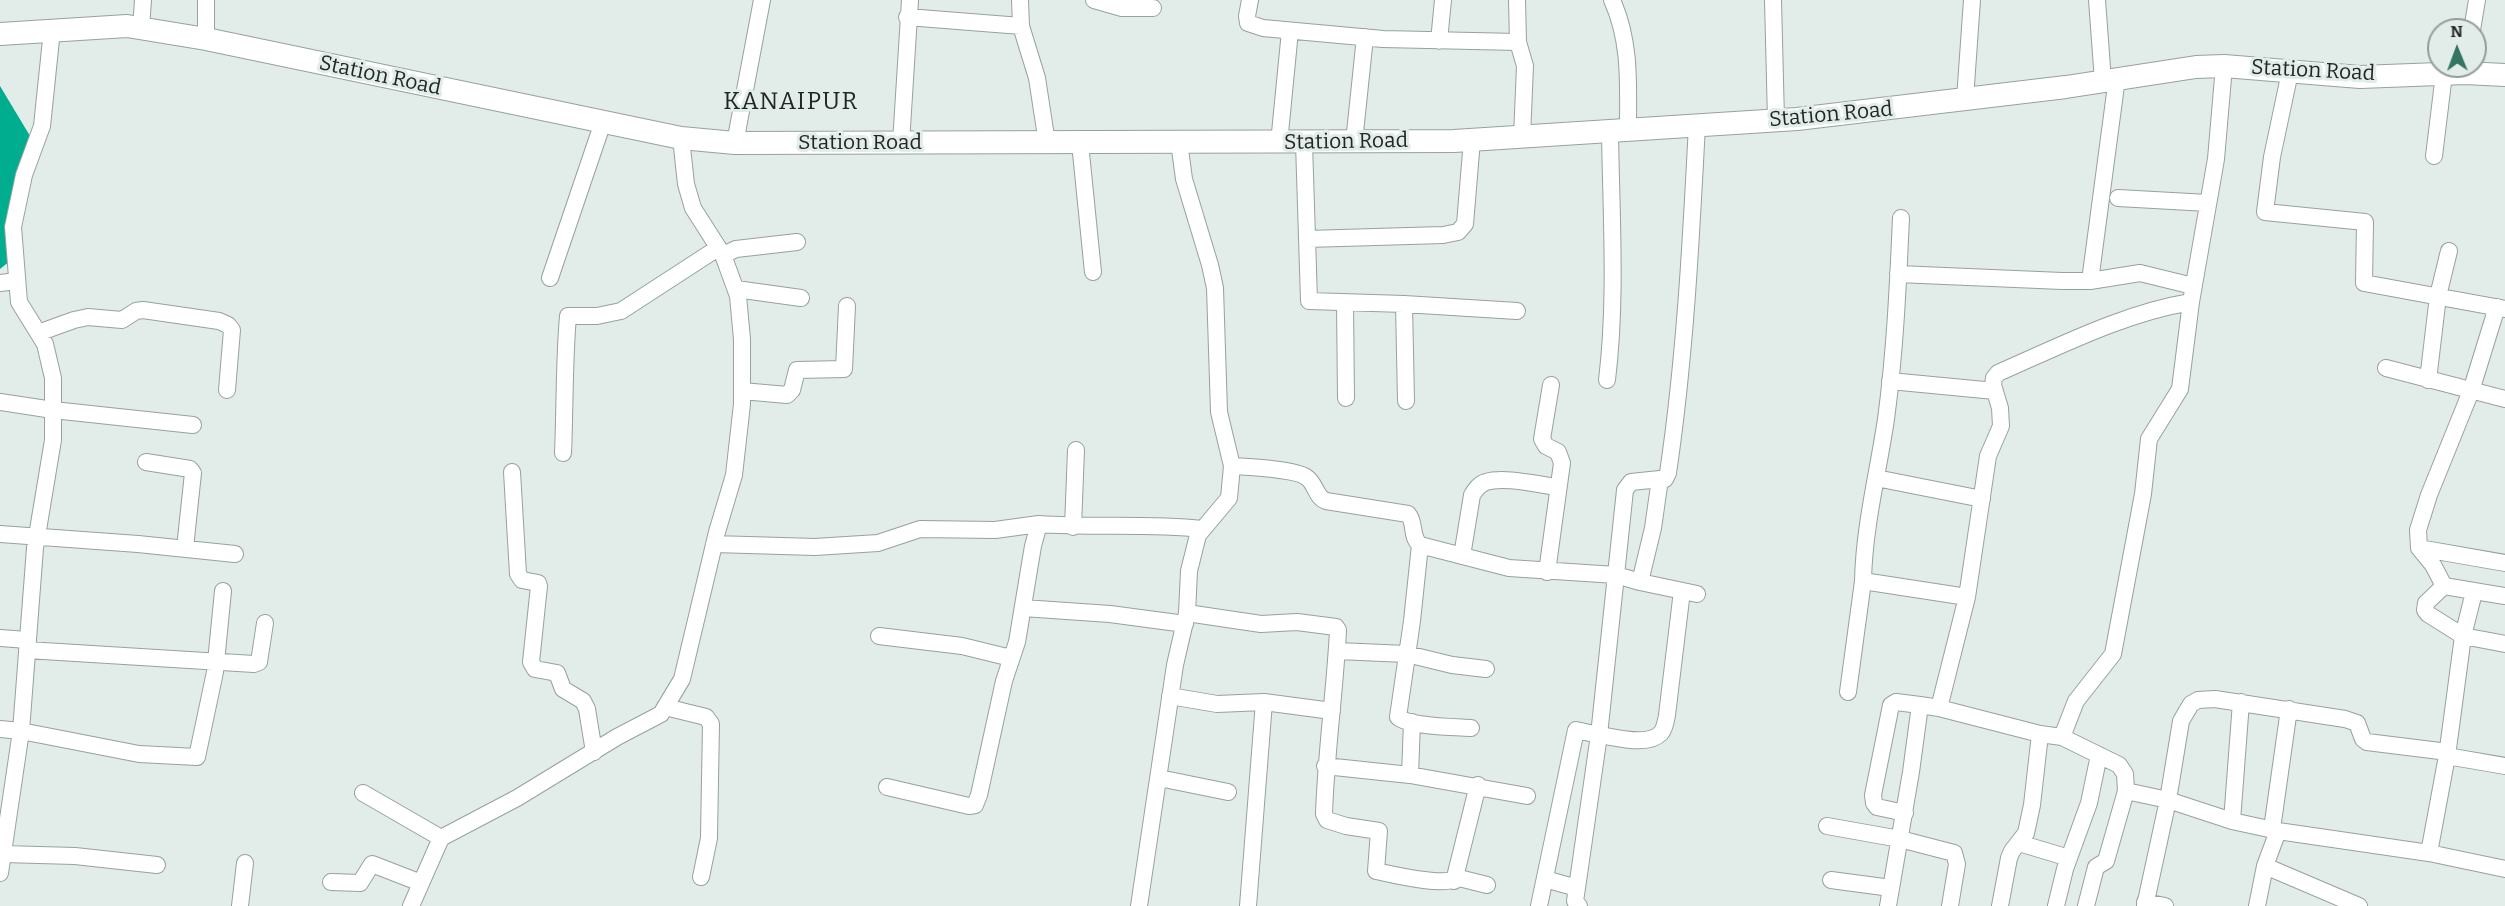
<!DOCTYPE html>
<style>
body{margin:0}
#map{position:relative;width:2505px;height:906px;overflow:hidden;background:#e2ece8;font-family:Bitter,serif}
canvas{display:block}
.north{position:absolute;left:2427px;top:18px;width:60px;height:60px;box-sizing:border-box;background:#e2ece8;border:2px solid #959d9a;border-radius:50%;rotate:359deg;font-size:16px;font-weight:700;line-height:24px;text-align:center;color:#222624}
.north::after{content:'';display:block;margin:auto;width:21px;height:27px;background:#347564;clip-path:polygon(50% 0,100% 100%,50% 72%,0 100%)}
</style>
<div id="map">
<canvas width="2505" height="906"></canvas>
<div class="north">N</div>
</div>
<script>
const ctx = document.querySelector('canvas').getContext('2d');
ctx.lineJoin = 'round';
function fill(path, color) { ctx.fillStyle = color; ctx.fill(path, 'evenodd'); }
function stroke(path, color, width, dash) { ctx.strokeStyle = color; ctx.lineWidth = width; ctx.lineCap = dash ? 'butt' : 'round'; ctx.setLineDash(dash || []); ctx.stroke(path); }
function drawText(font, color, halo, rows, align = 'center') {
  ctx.font = font + ' Bitter,serif'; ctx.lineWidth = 6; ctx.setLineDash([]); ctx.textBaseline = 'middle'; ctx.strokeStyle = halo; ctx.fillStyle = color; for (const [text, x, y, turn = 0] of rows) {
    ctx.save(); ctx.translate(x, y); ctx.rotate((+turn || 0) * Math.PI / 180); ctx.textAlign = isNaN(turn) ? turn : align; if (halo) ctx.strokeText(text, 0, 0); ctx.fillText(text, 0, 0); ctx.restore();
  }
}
const water = new Path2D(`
 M 0,86 L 33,141 L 10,261 L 0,269 Z`);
const street = new Path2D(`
 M 206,0 L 206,39
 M 1020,0 L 1021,26 L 1037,78 L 1047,143
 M 1094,0 L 1122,8 L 1153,8
 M 1250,0 L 1247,16 L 1248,23 L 1263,28 L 1383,39 L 1518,42
 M 1517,0 L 1518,42 L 1525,66 L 1522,137
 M 1612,0 C 1631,42 1628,84 1628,130
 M 1773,0 L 1776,120
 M 2097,0 L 2103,81
 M 907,17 L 1021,26
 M 141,28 L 143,0
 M 2472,30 L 2477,0
 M 1439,41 L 1443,0
 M 2290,72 L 2272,157 L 2265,212 L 2365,222 L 2364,283 L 2505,309
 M 1965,99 L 1972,0
 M 1179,142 L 1184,179 L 1210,265 L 1215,288 L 1219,412 L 1232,466 C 1248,467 1295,469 1306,477 C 1316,483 1315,497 1326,501 L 1408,514 C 1416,523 1410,536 1420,545 L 1509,568 L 1616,575 L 1640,582 L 1697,594
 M 1354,142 L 1365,37
 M 735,143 L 762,0
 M 901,143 L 910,0
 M 1080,143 L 1093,272
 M 1279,143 L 1290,31
 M 1304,143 L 1309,301 L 1404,304 L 1406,401
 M 2434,156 L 2444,74
 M 2118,198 L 2208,203
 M 1901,218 C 1898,285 1895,352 1886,419 C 1878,473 1864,527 1863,581 L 1967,597
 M 1307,239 L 1443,235 L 1458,232 L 1465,224 L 1472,140
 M 723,255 L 736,249 L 797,242
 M 1898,274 L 2062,281 L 2090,281 L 2140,273 L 2193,286
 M 550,278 L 603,122
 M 2090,281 L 2117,78
 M 0,283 L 16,281
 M 736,289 L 801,298
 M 1345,303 L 1346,398
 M 1404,304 L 1517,311
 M 2497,307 L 2471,391 L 2429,495 L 2418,530 L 2419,548 L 2433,565 L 2444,586 L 2505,596
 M 38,333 L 74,320 L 88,317 L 122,320 L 136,311 L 143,310 L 219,321 L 228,325 L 232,330 L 227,390
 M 2386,368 L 2505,399
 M 1607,380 C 1617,298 1611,214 1610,131
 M 2428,380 L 2438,296 L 2449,251
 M 1890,381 L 1995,391
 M 742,391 L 787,395 L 792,390 L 797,370 L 844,369 L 847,306
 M 0,402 L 53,410 L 193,425
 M 563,453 C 565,407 564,362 568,316 L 597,316 L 621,311 L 718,248
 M 146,462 L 190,469 L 193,473 L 185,548
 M 1232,466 L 1229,498 L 1198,535 L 1189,571 L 1187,613 L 1261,624 L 1297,622 L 1336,627 L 1338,630 C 1335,691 1326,752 1324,814 L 1327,820 L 1346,826 L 1379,831 L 1376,871 C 1395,875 1443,887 1459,878 L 1487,885
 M 512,472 L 518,574 L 522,580 L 538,583 L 539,586 L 531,662 L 535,669 L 557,673 L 563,689 L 583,701 L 587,709 L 594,752
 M 1876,478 L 1982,499
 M 1073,527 L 1076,450
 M 0,534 L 138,544 L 235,554
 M 714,544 L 815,547 L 878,543 L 920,529 L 995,530 L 1039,524
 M 1420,545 L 1412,621 L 1398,717 C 1410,727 1455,727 1471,728
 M 2419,548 L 2505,563
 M 1462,556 L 1472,495 C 1476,489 1479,484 1486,482 C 1504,476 1539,485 1558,487
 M 1547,572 L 1562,463 L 1558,452 L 1546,446 L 1542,439 L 1551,385
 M 1640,582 L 1653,528 L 1660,479 L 1665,479 L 1668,473 C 1685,358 1691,241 1697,125
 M 2444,586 L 2426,603 L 2425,610 L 2428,614 L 2463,636 L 2505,644
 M 1023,608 L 1110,614 L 1185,624
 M 879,636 L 962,646 L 1011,658
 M 0,638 L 27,640
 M 27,650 L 254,664 L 259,662 L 265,623
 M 1337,651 L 1407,654 L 1452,665 L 1486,669
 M 1848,692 L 1863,581
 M 1170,696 L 1217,704 L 1264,702 L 1332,711
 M 665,707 L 706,717 L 711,724 L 709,838 L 701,877
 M 1939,708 L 2040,734
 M 0,729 L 21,731 L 139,754 L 197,757 L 215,672 L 223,591
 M 2062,737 L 2076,701 L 2113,654 L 2143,494 L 2149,439 L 2180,389 L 2191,302
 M 2447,756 L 2505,766
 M 1325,766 L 1410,775 L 1527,796
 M 1410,775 L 1412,722
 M 1159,778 L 1228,792
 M 887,787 L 969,806 L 975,805 L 979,795 L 1004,681 L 1017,642 L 1033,546 L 1039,524 C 1094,528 1148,523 1202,529
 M 363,793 L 441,838
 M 1905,813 L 1877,807 L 1874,803 L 1873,795 L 1891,705 L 1896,702 L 1920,705
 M 2232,821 L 2241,702
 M 1827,826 L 1900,839 L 1954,853 L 1957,864 L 1950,906
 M 2272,829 L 2289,709
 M 2019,843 L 2069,858
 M 2429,853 L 2447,756 L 2463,636 L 2474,592
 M 3,854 L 75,856 L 157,865
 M 2265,866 L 2359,906
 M 0,873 L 21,731 L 35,548 L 53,440 L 53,378 L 45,344 L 19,302 L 13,227 L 24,175 L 42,126 L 52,30
 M 1545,879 L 1577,888 L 1575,901 L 1579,906
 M 1831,880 L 1891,888
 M 1454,881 L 1478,785
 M 331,882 L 360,883 L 372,864 L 421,883
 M 1577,888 L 1599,735 C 1615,737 1648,747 1661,733 C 1665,728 1666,721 1667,715 L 1682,591
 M 2145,902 L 2165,906
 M 240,906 L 245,863
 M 411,906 L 441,838 L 517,798 L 617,737 L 661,714 L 682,679 L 717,532 L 734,475 L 742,404 L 742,339 L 738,296 L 723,255 L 693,208 L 686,184 L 681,138
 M 1139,906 L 1175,665 L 1187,613
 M 1248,906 L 1264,702
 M 1539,906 L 1576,730 L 1599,735 L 1625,490 L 1631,482 L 1660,479
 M 1888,906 L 1911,772 L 1920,705 L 1939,708 L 1967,597 L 1988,456 L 2001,426 L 2000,408 L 1993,385 L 1994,378 L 1998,373 C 2060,346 2124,313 2191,302 L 2216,159 L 2224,66
 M 2000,906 L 2009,858 L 2012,851 L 2026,833 L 2032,805 L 2040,734 L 2062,737 L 2119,765 L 2125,774 L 2126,791 L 2168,800 L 2232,821 L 2278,831 L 2429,853 L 2505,869
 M 2056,906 L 2065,869 L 2089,803 L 2099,755
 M 2086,906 L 2096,867 L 2106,861 L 2126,791
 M 2145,906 L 2168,800 L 2181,721 L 2191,704 L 2198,700 L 2215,699 L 2345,719 L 2357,723 L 2363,739 L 2367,742 L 2448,752
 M 2257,906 L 2265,866 L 2278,831`);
const secondary = new Path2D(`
 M 0,34 L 127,26 L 206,39 L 681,138 L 735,143 L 1454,141 L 1797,119 L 2066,87 L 2196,67 L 2224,66 L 2360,77 L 2465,73 L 2505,75`);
const streetNames = [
 ["Station Road",2313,71,3],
 ["Station Road",380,76,12],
 ["Station Road",1831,115,-5],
 ["Station Road",1346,142,-1],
 ["Station Road",860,143]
];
const quarterNames = [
 ["KANAIPUR",791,102]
];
fill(water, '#00ad8e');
stroke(street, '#98a19e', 18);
stroke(secondary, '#98a19e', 24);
stroke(street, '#fff', 16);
stroke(secondary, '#fff', 22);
drawText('21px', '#222624', '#e2ece8', streetNames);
ctx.letterSpacing = '1.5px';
drawText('24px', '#222624', '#e2ece8', quarterNames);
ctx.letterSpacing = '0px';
</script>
